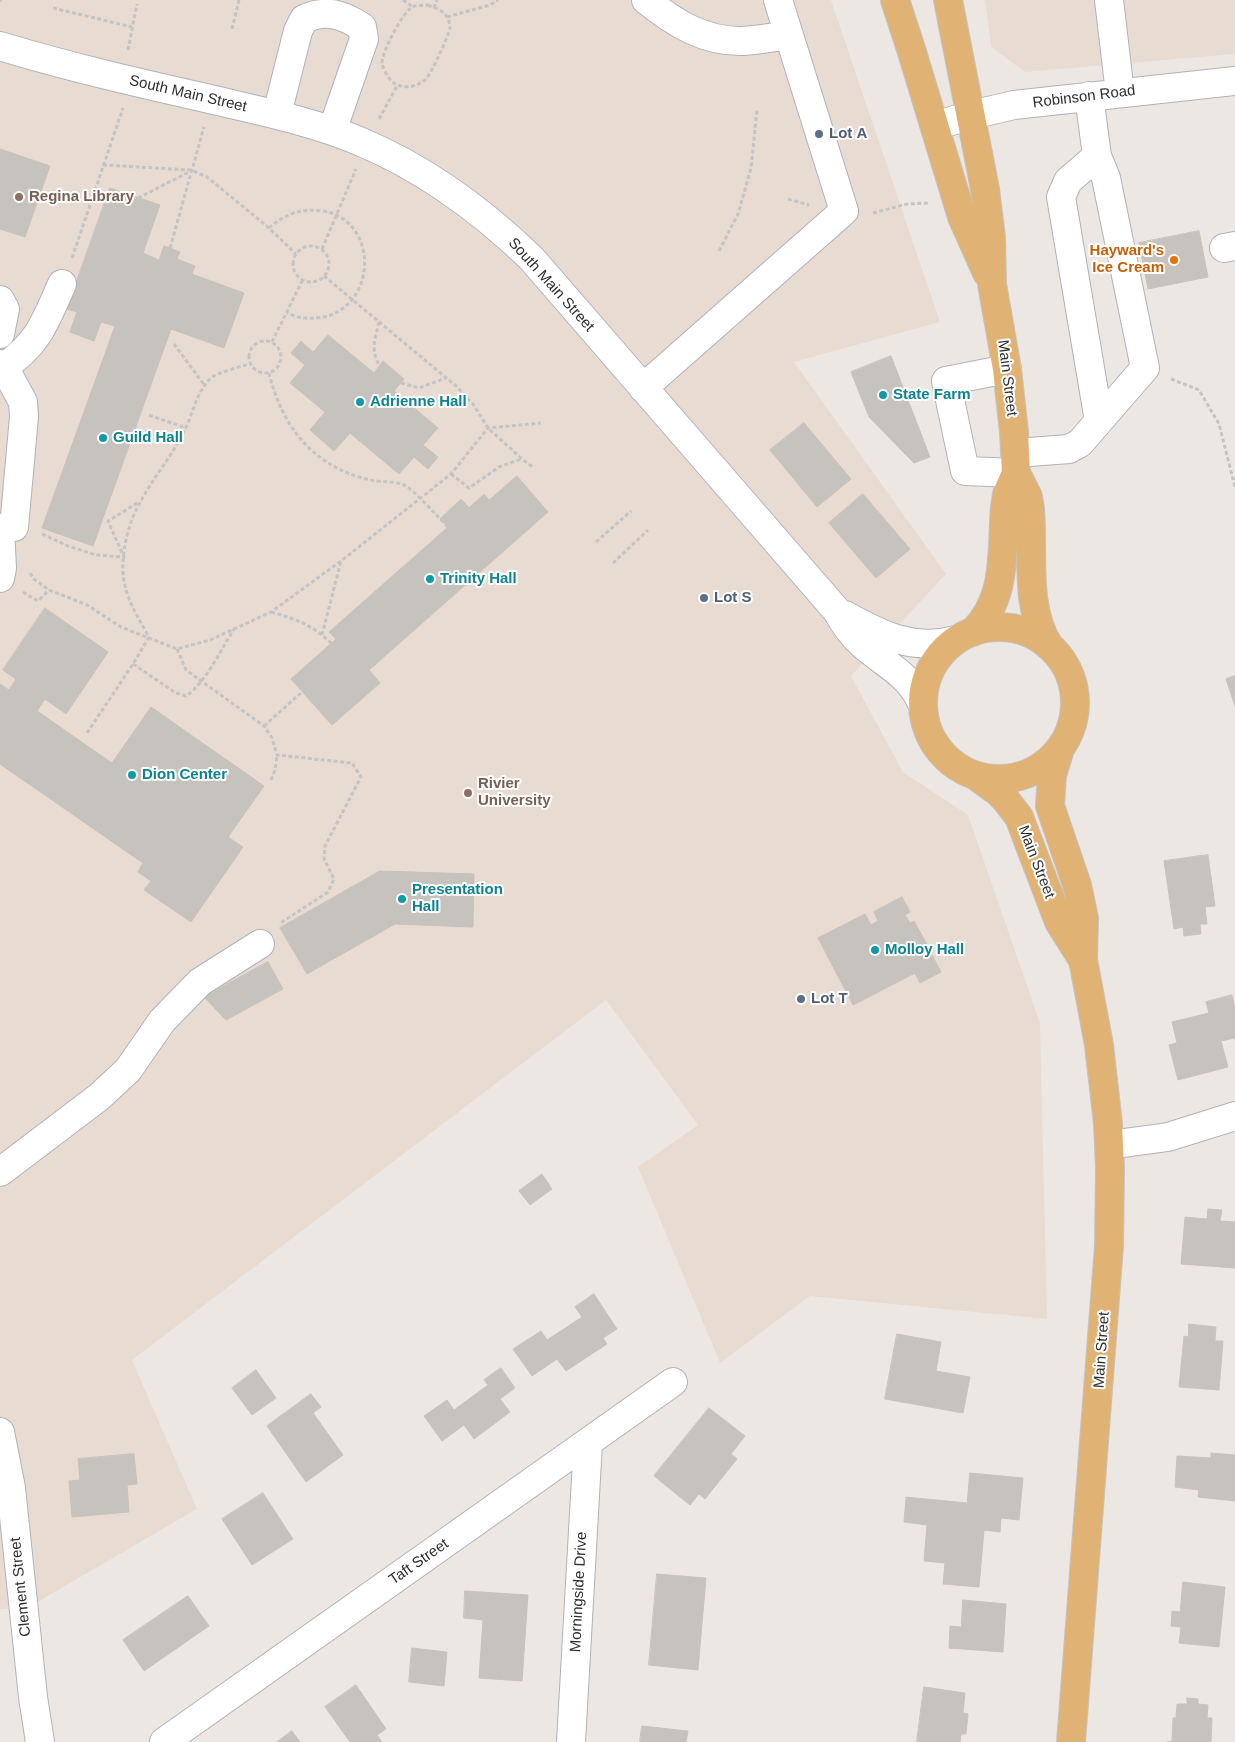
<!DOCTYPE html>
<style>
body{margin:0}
canvas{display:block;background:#ede7e3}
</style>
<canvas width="1235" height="1742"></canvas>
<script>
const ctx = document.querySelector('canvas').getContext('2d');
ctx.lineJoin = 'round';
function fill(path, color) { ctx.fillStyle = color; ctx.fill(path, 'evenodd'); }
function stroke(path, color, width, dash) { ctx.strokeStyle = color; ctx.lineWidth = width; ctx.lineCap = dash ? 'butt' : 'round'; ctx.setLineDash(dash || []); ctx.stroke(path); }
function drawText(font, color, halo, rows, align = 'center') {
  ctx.font = font + ' Helvetica,sans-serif'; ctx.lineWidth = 4; ctx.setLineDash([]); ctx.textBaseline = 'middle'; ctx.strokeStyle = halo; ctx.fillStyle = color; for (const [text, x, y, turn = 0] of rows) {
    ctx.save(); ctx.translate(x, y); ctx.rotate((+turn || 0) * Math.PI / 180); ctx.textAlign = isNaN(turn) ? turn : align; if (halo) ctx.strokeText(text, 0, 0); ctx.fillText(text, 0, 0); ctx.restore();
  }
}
const education = new Path2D(`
 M 0,0 L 831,0 L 940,322 L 794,362 L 946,574 L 851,676 L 903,772 L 968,815 L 1040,1023 L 1047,1319 L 810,1296 L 720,1363 L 638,1167 L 698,1125 L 606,1000 L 132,1360 L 197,1509 L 29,1607 L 0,1609 Z
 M 985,0 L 1235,0 L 1235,54 L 1025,72 L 991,47 Z`);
const building = new Path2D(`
 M 0,149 L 50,166 L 25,237 L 0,229 Z
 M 110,188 L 160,205 L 143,253 L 159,260 L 164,246 L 170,248 L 180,252 L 177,259 L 195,266 L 192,274 L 244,293 L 224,348 L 171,329 L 93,546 L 42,528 L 115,326 L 101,322 L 94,341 L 70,332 L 77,312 L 67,309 Z
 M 1199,231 L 1208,277 L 1148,289 L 1139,243 Z
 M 328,335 L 374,373 L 383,361 L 404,379 L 394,391 L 438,428 L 423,445 L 438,457 L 428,469 L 414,457 L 399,474 L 350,433 L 334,451 L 310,430 L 325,412 L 290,383 L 305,365 L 291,353 L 301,341 L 313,352 Z
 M 891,356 L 930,457 L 914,463 L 869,417 L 851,372 Z
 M 804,423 L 851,479 L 817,507 L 770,450 Z
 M 517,476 L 548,512 L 369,670 L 380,683 L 332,725 L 291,679 L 336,639 L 329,632 L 448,527 L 440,519 L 461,499 L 469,508 L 484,494 L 489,500 Z
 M 863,494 L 910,549 L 876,578 L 829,523 Z
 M 45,608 L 108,652 L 66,714 L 45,699 L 37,711 L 112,763 L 151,707 L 264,786 L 228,837 L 243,847 L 191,922 L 144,890 L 151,881 L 138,872 L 143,863 L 0,764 L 0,684 L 9,690 L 16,679 L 3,670 Z
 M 1235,676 L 1235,706 L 1226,679 Z
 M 1208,855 L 1215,906 L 1205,907 L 1207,924 L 1200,924 L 1201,934 L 1184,936 L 1183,927 L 1174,929 L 1164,861 Z
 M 380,871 L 474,874 L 473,927 L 395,924 L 307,974 L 280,928 Z
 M 902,897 L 910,912 L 905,915 L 910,923 L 914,921 L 929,948 L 924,951 L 927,958 L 932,955 L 941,972 L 920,983 L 915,973 L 853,1005 L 818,938 L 865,914 L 871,925 L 878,921 L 874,912 Z
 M 268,962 L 283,989 L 226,1020 L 204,997 Z
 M 1232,995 L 1235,1009 L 1235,1038 L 1221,1041 L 1228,1067 L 1178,1080 L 1169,1045 L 1177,1043 L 1172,1022 L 1209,1013 L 1206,1002 Z
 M 542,1174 L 552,1189 L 530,1205 L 519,1191 Z
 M 1208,1209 L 1222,1210 L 1220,1221 L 1235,1222 L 1235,1268 L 1181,1264 L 1185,1217 L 1207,1219 Z
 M 594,1294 L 617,1329 L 603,1338 L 607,1344 L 566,1371 L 557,1359 L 532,1376 L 513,1349 L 541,1331 L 547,1340 L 582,1317 L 575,1307 Z
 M 1189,1324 L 1216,1327 L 1215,1341 L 1223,1341 L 1219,1390 L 1179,1387 L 1184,1336 L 1188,1337 Z
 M 897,1334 L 941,1342 L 936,1371 L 970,1377 L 963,1413 L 885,1399 Z
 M 501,1368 L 515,1388 L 500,1399 L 510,1412 L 474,1439 L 464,1425 L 442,1441 L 424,1416 L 447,1400 L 454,1410 L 488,1385 L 484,1380 Z
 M 256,1370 L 276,1398 L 252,1415 L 232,1388 Z
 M 311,1394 L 321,1407 L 313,1413 L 343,1455 L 306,1482 L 267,1426 Z
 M 709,1408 L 745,1436 L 731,1454 L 737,1459 L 705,1499 L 699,1494 L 690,1505 L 654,1476 Z
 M 1211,1453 L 1235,1455 L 1235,1501 L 1198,1497 L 1199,1490 L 1175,1487 L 1177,1456 L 1211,1458 Z
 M 134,1454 L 137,1484 L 127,1485 L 129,1512 L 72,1517 L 69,1481 L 80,1480 L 78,1459 Z
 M 970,1473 L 1023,1478 L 1019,1520 L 1001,1518 L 1000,1532 L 984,1530 L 979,1587 L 943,1584 L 945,1563 L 924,1561 L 927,1525 L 904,1522 L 906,1497 L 967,1503 Z
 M 263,1493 L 293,1539 L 252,1565 L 222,1519 Z
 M 657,1574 L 706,1578 L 698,1670 L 649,1665 Z
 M 1183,1582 L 1225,1587 L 1219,1647 L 1179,1643 L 1181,1627 L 1171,1626 L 1172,1611 L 1180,1612 Z
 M 465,1591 L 528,1595 L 522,1681 L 479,1678 L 483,1620 L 464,1618 Z
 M 188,1596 L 209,1626 L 144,1671 L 123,1640 Z
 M 963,1600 L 1006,1604 L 1003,1652 L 949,1648 L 950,1626 L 961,1627 Z
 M 412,1648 L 447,1652 L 444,1686 L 409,1682 Z
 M 356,1685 L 386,1729 L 377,1735 L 382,1742 L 350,1742 L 325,1707 Z
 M 924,1687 L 965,1693 L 963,1713 L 968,1714 L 966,1734 L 961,1734 L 960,1742 L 917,1742 Z
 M 1187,1698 L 1198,1699 L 1198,1704 L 1208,1705 L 1207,1718 L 1212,1718 L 1211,1742 L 1167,1742 L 1172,1741 L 1173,1718 L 1176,1718 L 1177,1704 L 1187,1704 Z
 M 642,1726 L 688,1731 L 686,1742 L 640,1742 Z
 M 292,1731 L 300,1742 L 277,1742 Z`);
const path = new Path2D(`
 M 403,0 L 413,7
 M 0,1 L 1,0
 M 428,5 C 435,8 443,10 447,17 C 449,19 450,25 450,28 C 449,35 431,74 426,79 C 415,89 398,90 389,78 C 386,74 383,68 382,64 C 381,53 403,12 412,7 C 416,5 423,6 428,5 Z
 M 53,8 L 132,27
 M 434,8 L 437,0
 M 447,17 L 490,5 L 498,0
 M 232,29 L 239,0
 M 128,50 L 137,4
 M 379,119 L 397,86
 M 103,165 L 191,170 L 207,177 L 269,228 L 296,254
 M 138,198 L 191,171
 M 788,199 L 809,205
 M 873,213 L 907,204 L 928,203
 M 269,228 C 285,214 301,208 322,211 C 385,220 377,324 305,318 C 299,318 292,315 287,313
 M293 264a18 18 0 1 1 36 0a18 18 0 1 1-36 0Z
 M 170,248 L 204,127
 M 322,249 L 356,169
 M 719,251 L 738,214 L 751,168 L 757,110
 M 72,258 L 123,108
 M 324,276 L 456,386 L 473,404 L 488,428 L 522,459 L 534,468
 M 379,322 C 375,338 370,352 380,366
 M249 357a16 16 0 1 1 32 0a16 16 0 1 1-32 0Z
 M 272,342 L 303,279
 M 174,344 L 205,386
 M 269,373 C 282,426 312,465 366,479 C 378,483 392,480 404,485 C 412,488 440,519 448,527
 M 1171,379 L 1199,390 L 1219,424 L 1235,487
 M 401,383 L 419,388 L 446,378
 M 149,415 L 186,428
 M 451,474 L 469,488 L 499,467 L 521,459
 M 42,534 L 68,546 L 96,555 L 124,557 L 108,521 L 139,502
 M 596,542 L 631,511
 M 613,563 L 648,530
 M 30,573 L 34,579 L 49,590 L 87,605 L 121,627 L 177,649 L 210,640 L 271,612 L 341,561 L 451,474 L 488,428 L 541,423
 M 23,592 L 38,601 L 49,590
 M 271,612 C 296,619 312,625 331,643
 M 322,635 L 341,561
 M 177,649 L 186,670 L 264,726 L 272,738 L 277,755 L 352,763 L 361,777 L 325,846 L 324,859 L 334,879 L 328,892 L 279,924
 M 133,664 L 176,693 L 186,696 C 204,685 222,648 234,629
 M 264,726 L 302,692
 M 87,733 L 133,664 L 149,637 C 136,614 121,591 123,563 C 124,542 130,519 141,501 C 154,476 173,455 185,429 C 193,414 197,390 211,378 C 216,373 242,366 250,364
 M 271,780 L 275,770 L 277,755`);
const minor = new Path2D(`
 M 646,0 C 674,23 705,42 743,41 C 758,40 774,37 789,35
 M 1109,0 L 1120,93
 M 0,46 C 69,67 139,83 210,99 C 260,111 311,121 359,141 C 424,168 481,210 531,258 L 837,611 C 844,624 852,635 863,645 C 887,666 911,675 923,706
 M 1089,96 L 1097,156 L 1106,178 L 1145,368 L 1099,421 L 1061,197 L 1068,181 L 1097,156
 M 277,114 L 298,31 L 304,19 C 326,9 342,14 362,27 L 364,39 L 332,131
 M 935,126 L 971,115 L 1014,105 L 1235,81
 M 1224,248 L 1235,246
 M 0,300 L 5,309 L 0,334
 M 0,364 L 4,367 L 23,402 L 24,417 L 14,527 L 0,528
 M 4,367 C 39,343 45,322 62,284
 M 1007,369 L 946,381 L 965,471 L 1016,473
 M 643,388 L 844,211 L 778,0
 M 1016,453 L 1069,449 L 1080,443 L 1099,421
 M 0,578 L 2,568 L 0,528
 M 845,615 C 882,636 914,651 956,640
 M 1109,1145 L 1168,1137 L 1235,1116
 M 0,1172 L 99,1097 L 128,1070 L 162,1021 L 200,982 L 260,944
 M 0,1432 L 11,1488 L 33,1697 L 40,1742
 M 164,1742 L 673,1382
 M 571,1742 L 588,1443`);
const major = new Path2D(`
 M 895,0 L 911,49 L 962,217 L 987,273
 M 948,0 L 985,189 L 991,237 L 992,284 L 1007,369 L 1014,432 L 1016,473 L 1028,497 L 1030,509 C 1034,555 1024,606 1049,646
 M923 703a76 76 0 1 1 152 0a76 76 0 1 1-152 0Z
 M 973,632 C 1008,597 1001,553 1005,507 L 1007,494 L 1016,473
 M 1060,749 L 1052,775 L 1050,806 L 1077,885 L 1084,918 L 1083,960 L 1099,1045 L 1108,1124 L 1110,1168 L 1109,1246 L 1071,1742
 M 976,776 L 997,791 L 1005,799 L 1019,817 L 1059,922 L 1083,960`);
const markers = [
 [819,134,5,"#5c6f8a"],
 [19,197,5,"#8d6e63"],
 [1174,260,5,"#e8710a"],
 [883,395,5,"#0f9aa8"],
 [360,402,5,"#0f9aa8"],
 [103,438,5,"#0f9aa8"],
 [430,579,5,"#0f9aa8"],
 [704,598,5,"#5c6f8a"],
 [132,775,5,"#0f9aa8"],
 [468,793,5,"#8d6e63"],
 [402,899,5,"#0f9aa8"],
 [875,950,5,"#0f9aa8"],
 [801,999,5,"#5c6f8a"]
];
const streetNames = [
 ["South Main Street",188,94,13],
 ["Robinson Road",1084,97,-7],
 ["South Main Street",551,285,48],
 ["Main Street",1007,378,83],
 ["Main Street",1036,862,69],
 ["Main Street",1102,1350,-86],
 ["Taft Street",419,1562,-35],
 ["Clement Street",21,1587,-96],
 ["Morningside Drive",579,1592,-87]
];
const serviceNames = [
 ["Lot A",829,134],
 ["Lot S",714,598],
 ["Lot T",811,999]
];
const educationNames = [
 ["Regina Library",29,197],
 ["Rivier",478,784],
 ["University",478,801]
];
const foodNames = [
 ["Hayward's",1164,251],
 ["Ice Cream",1164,268]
];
const cultureNames = [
 ["State Farm",893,395],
 ["Adrienne Hall",370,402],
 ["Guild Hall",113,438],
 ["Trinity Hall",440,579],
 ["Dion Center",142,775],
 ["Presentation",412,890],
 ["Hall",412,907],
 ["Molloy Hall",885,950]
];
fill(education, '#e8dcd2');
fill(building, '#c6c2be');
stroke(building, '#c9c2bc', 1);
stroke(minor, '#afb2b8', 30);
stroke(major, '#c4c4c4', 30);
stroke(path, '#c4c4c4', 3, [4, 2.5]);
stroke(minor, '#fff', 28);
stroke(major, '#e0b375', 28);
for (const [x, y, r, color] of markers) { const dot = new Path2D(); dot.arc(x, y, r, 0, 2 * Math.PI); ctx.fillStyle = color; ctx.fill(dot); stroke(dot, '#fff', 2); }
drawText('15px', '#2e2e2e', '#fff', streetNames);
drawText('bold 15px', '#4e5e75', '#fff', serviceNames, 'left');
drawText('bold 15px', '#785e54', '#fff', educationNames, 'left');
drawText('bold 15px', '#c56008', '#fff', foodNames, 'right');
drawText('bold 15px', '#0d838f', '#fff', cultureNames, 'left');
</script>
